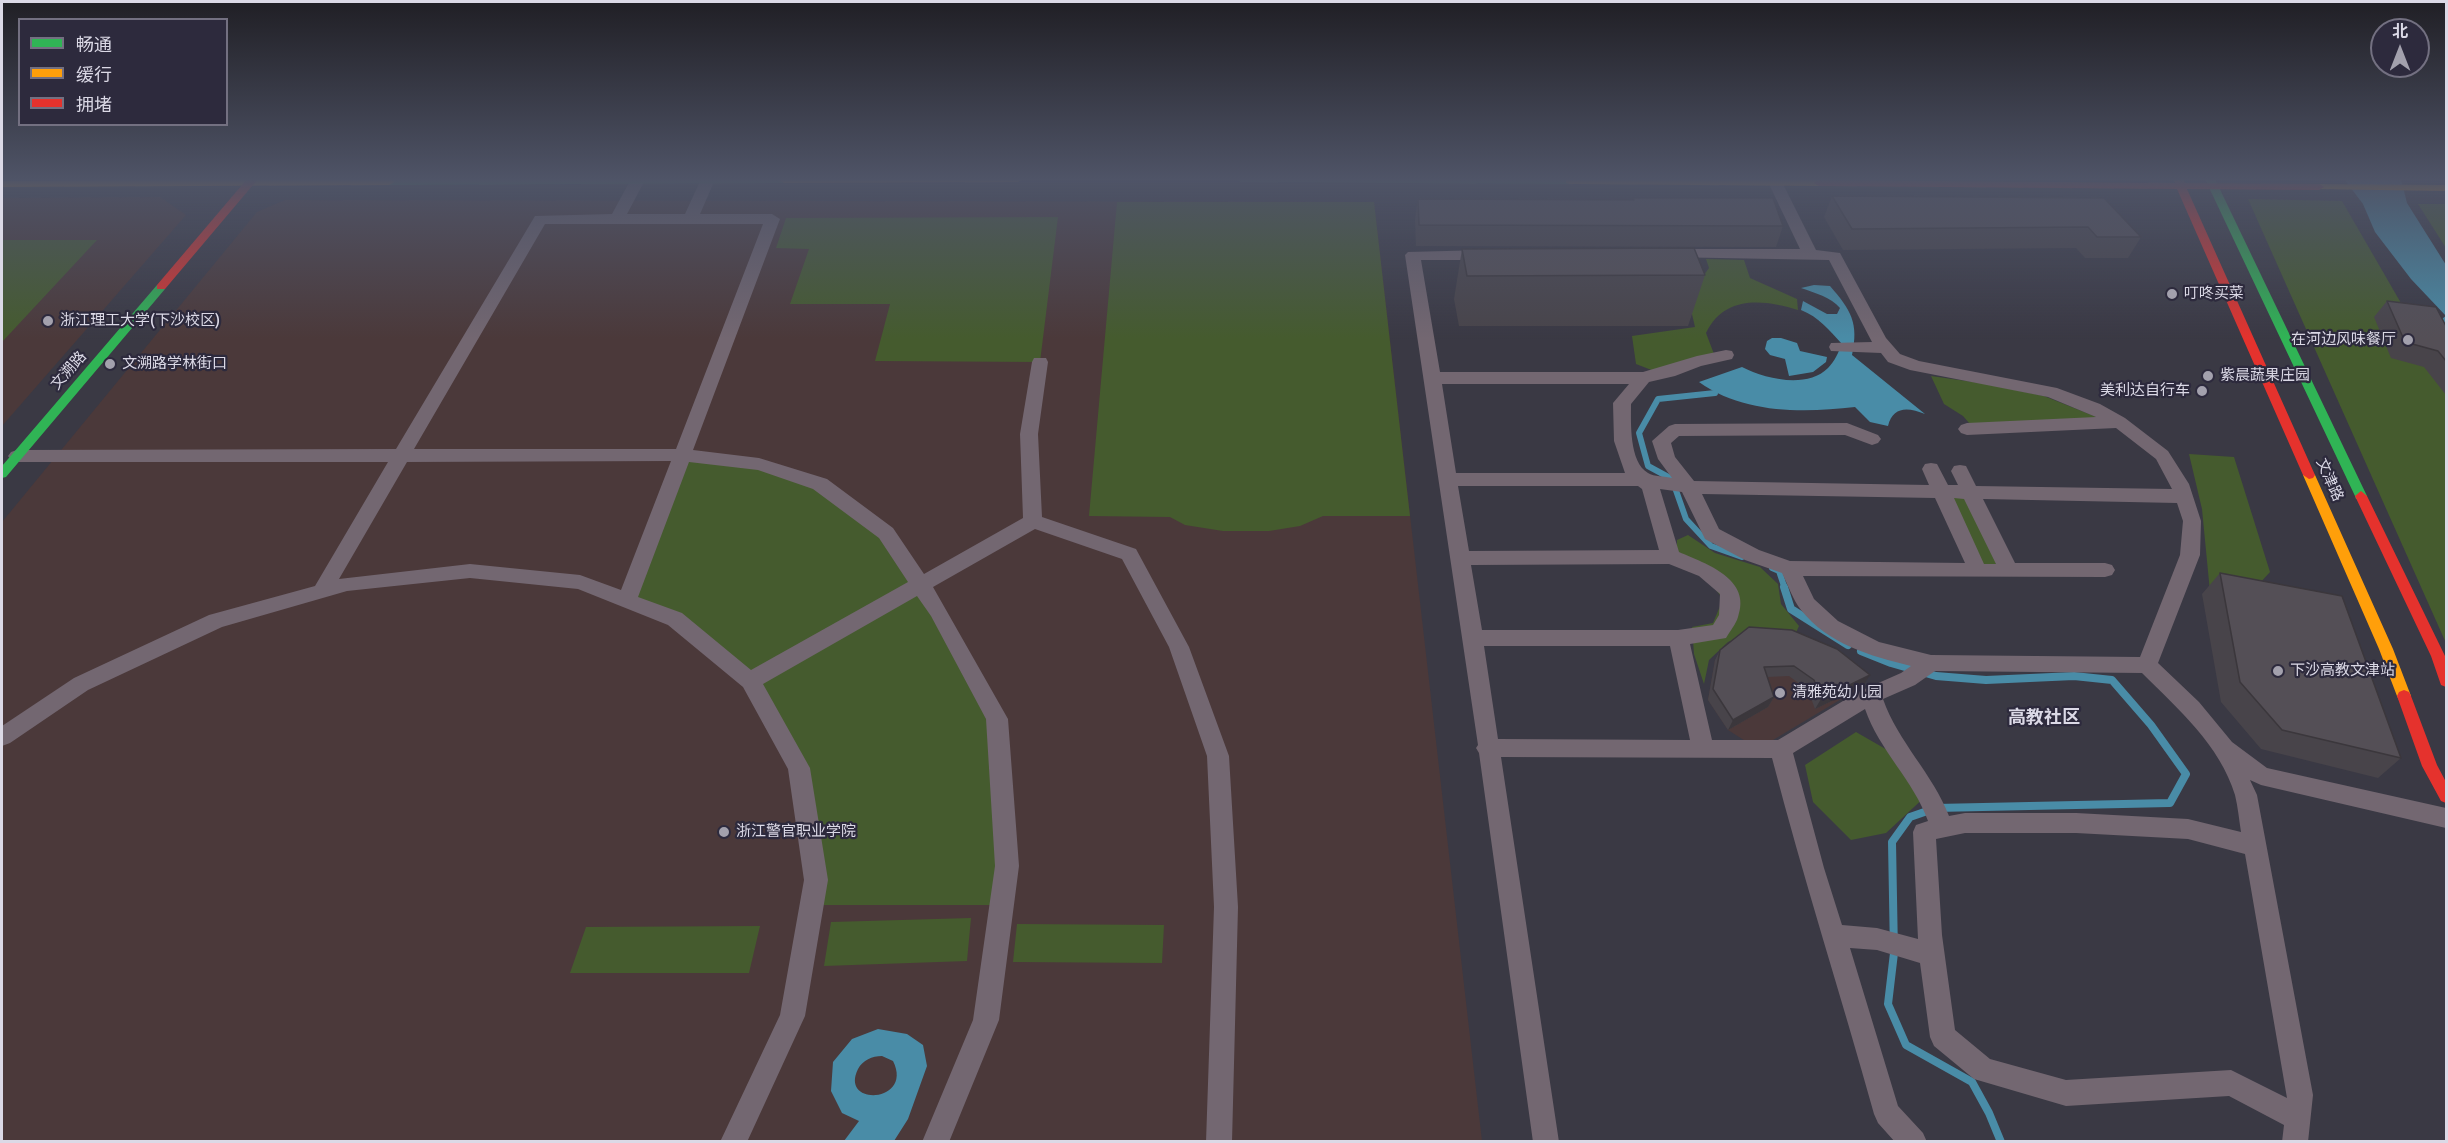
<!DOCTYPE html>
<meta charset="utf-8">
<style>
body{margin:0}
#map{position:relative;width:2448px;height:1143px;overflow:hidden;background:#3a3944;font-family:Signika,"Noto Sans SC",sans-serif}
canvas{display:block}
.frame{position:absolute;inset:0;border:3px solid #dbd9e6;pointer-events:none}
.legend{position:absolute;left:18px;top:18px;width:210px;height:108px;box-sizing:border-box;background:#2d2a3d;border:2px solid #737081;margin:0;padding:8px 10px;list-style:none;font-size:18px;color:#dbd9e6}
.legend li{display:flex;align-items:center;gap:12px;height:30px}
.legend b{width:30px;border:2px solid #737081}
.north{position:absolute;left:2370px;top:18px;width:60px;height:60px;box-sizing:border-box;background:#2d2a3d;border:2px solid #737081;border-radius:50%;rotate:0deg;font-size:16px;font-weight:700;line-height:24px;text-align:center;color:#dbd9e6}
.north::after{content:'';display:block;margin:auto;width:21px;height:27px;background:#a3a1ad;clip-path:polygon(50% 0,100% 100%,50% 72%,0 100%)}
</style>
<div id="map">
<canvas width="2448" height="1143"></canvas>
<div class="frame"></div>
<ul class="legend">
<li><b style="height:8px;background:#30b455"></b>畅通</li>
<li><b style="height:8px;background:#ff9f0a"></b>缓行</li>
<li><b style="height:8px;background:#e5322d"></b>拥堵</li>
</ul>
<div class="north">北</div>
</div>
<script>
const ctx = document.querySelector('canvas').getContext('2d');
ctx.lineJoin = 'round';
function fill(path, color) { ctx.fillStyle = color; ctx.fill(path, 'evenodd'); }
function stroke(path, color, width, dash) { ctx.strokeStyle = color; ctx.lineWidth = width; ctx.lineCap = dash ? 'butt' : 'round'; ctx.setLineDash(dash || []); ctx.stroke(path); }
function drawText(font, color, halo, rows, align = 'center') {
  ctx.font = font + ' Signika,"Noto Sans SC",sans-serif'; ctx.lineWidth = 4.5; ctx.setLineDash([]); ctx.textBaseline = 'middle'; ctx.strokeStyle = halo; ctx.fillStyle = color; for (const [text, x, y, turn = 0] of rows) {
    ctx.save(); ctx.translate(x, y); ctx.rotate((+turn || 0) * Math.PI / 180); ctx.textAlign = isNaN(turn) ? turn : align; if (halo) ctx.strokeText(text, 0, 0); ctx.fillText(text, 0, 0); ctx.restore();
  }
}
const education = new Path2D(`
 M 160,197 L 186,215 L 2,426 L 2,198 Z
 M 285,200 L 1374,202 L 1482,1141 L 2,1142 L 2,522 L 257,212 Z
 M 1829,657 L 1863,686 L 1758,749 L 1728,730 L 1708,700 L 1715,660 Z`);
const green = new Path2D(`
 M 2248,199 L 2342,201 L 2446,381 L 2446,643 Z
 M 1117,202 L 1374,202 L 1410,516 L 1323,516 L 1300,526 L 1269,531 L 1223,531 L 1185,525 L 1170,517 L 1089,516 Z
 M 2418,204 L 2446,204 L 2446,248 Z
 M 1058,217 L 1040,362 L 875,361 L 890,304 L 790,304 L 809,249 L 776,248 L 786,218 Z
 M 2,240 L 97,240 L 2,342 Z
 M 1706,259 L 1744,260 L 1750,278 L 1797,299 L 1798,310 C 1764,299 1724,295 1706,333 L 1714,354 L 1654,371 L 1636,364 L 1632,336 L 1695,327 L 1688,297 L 1709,268 Z
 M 1931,376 L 1987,384 L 2044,396 L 2099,418 L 1970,424 L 1963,416 L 1944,404 Z
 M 2189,454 L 2234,457 L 2270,572 L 2247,597 L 2210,592 L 2202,509 Z
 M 682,455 L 759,464 L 820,484 L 886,533 L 997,719 L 1001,905 L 811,905 L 799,768 L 750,681 L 675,619 L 627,600 Z
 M 1952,498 L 1969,498 L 2000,565 L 1982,564 Z
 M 1688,535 L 1715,553 L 1760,567 L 1778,584 L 1781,604 L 1799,626 L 1793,639 L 1751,632 L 1728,642 L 1709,660 L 1704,684 L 1694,654 L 1692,627 L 1713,623 L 1723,599 L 1708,580 L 1677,553 L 1677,540 Z
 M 1856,732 L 1896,755 L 1927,795 L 1886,833 L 1851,840 L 1813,802 L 1805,765 Z
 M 971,918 L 967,961 L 824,966 L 831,922 Z
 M 1017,924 L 1164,925 L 1162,963 L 1013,962 Z
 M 760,926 L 749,973 L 570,973 L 586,927 Z`);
const water = new Path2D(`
 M 2344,179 L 2401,179 L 2407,203 L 2446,265 L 2446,334 L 2436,323 L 2446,316 L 2411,279 L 2375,232 L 2363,204 Z
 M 1814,285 L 1830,286 C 1851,310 1859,323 1852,355 L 1925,414 C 1908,407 1893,406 1888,426 L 1870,422 L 1855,407 C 1803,413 1744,414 1699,382 L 1742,367 C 1765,379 1807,389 1828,368 C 1835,361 1838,353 1842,344 C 1829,330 1819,317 1801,310 L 1803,301 L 1827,314 L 1837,314 L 1840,308 C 1831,297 1815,293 1801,288 Z
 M 1772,338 L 1781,338 L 1797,343 L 1800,351 L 1827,357 L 1826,362 L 1813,372 L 1789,376 L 1785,359 L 1770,355 L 1765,349 L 1767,341 Z
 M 878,1029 L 907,1034 L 923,1045 L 927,1066 L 908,1119 L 894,1141 L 844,1141 L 859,1121 L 842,1113 L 831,1091 L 833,1062 L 852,1039 ZM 882,1056 L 893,1061 C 914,1103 839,1107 858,1069 C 863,1060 872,1056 882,1056 Z`);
const streamFar1 = new Path2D(`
 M 1715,393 L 1658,399 L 1639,433 L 1648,466 L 1672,479 L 1686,519 L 1711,546 L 1742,557
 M 1772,568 L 1779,571 L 1785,589`);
const stream = new Path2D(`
 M 1784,587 L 1791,609 L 1848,645
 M 1861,651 L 1891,663 L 1936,676 L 1986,680 L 2074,676 L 2112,680 L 2151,725 L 2186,774 L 2170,803 L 1936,808 L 1910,817 L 1892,842 L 1894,953 L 1888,1004 L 1906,1045 L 1972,1082 L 1989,1113 L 2001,1142`);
const street = new Path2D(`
 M 631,179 L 643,179 L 644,182 L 627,214 L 685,214 L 701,179 L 713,179 L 714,182 L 700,214 L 772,214 L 780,219 L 693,450 L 759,458 L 827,479 L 893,528 L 924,574 L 1023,518 L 1020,434 L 1032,362 L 1034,358 L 1046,358 L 1048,362 L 1038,434 L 1042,517 L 1136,549 L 1189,647 L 1229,756 L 1238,907 L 1232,1142 L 1206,1142 L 1214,907 L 1207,756 L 1169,647 L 1122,559 L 1035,529 L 933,587 L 1008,719 L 1019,866 L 999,1020 L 949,1142 L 922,1142 L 973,1020 L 995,866 L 986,719 L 931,616 L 917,596 L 763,684 L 810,768 L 828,880 L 805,1016 L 747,1142 L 720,1142 L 780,1015 L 804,880 L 788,769 L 743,687 L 668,625 L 578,589 L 470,578 L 347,591 L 222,627 L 88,690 L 10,743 L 2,746 L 2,726 L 74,678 L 209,615 L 315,586 L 388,462 L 17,462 L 11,460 L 8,456 L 11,452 L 17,450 L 396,449 L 535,216 L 612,214 ZM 545,224 L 763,224 L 676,449 L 414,449 ZM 671,461 L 621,590 L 580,575 L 470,564 L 339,579 L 407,462 ZM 689,462 L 758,470 L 813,489 L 879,538 L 908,582 L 751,670 L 682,613 L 638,597 Z
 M 1769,179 L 1781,179 L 1782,182 L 1816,250 L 1840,253 L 1886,338 L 1900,354 L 1919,361 L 2057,388 L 2100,404 L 2125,418 L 2168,451 L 2189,484 L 2201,521 L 2200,555 L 2158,663 L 2199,702 L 2232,742 L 2267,768 L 2446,808 L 2446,828 L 2261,785 L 2250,780 L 2257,795 L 2313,1095 L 2308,1142 L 2282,1142 L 2284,1125 L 2229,1096 L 2066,1106 L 1974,1079 L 1934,1046 L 1930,1037 L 1920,963 L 1877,950 L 1850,948 L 1898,1106 L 1923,1133 L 1927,1142 L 1895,1142 L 1878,1123 L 1874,1114 C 1841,995 1803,878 1772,758 L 1501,757 L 1559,1142 L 1533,1142 L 1479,753 L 1476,748 L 1478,745 L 1405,255 L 1408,252 L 1485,250 L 1493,255 L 1485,260 L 1421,260 L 1440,372 L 1643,372 L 1697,356 L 1726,350 L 1732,351 L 1734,355 L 1732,359 L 1701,366 L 1675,376 L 1649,382 L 1631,404 C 1631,423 1629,462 1648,473 C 1654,477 1665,476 1672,478 L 1658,459 L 1652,441 L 1669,426 L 1675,424 L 1847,423 L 1878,435 L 1881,439 L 1878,443 L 1872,445 L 1845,435 L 1679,436 L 1671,443 L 1675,457 L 1694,481 L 1929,485 L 1922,469 L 1925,464 L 1931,463 L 1937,464 L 1948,485 L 1958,485 L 1951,471 L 1954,466 L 1960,465 L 1966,466 L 1976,486 L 2172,489 L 2156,459 L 2116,428 L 1967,435 L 1961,433 L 1958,429 L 1961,425 L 1967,423 L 2096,417 L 2048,397 L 1910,370 L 1888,362 L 1881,353 L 1831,351 L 1829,347 L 1831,343 L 1872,342 L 1829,260 L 1666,257 L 1663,254 L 1671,249 L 1800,249 L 1768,182 ZM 1442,384 L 1629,384 L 1613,403 L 1614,441 L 1625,473 L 1456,473 ZM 1458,486 L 1638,486 L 1642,489 L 1659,550 L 1469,551 ZM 1660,489 L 1682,492 L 1705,539 L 1745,560 L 1782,573 C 1788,585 1793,600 1801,610 C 1828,644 1870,656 1911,666 L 1901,673 L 1858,692 L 1778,740 L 1712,740 L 1690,644 L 1726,638 C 1730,631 1736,624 1738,617 C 1752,579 1707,564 1679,552 ZM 1702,494 L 1935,498 L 1965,563 L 1790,561 L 1759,550 L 1719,529 ZM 1954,498 L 1964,499 L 1996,564 L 1984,564 ZM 1983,499 L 2177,503 L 2183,521 L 2180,555 L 2140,657 L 1931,655 L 1879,642 L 1838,621 L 1814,599 L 1803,576 L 2105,577 L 2112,575 L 2115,570 L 2112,565 L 2105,563 L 2015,563 ZM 1669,564 L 1699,576 L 1720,594 L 1719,615 L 1713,625 L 1678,630 L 1482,630 L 1471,565 ZM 1484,646 L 1670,646 L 1690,740 L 1498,739 ZM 1935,671 L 2142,673 C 2178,709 2220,745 2235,795 C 2238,807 2239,820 2241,832 L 2188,819 L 2076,813 L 1965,813 L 1949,816 C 1933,774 1898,742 1883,699 L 1915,685 ZM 1865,709 C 1879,750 1914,781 1928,821 L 1916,825 L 1913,832 L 1918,939 L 1877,928 L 1842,925 L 1824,868 L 1793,753 ZM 1965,833 L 2076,833 L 2188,839 L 2245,854 L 2287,1098 L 2231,1070 L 2066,1080 L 1990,1059 L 1955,1030 L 1942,935 L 1936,839 Z`);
const fast = new Path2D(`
 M 387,179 L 789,179 L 789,180 L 784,183 L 389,185 L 384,182 Z
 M 1236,179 L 1574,179 L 1575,181 L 1570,184 L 1241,182 Z
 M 2205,179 L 2215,179 L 2367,496 L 2366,499 L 2356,499 L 2355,496 Z
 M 161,284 L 165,285 L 165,289 L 6,477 L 2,478 L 2,466 L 157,285 Z`);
const slow = new Path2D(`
 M 391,179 L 394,182 L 389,185 L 2,187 L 2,181 Z
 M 1023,179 L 1018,182 L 784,183 L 779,180 Z
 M 1566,179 L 1819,180 L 1824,183 L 1819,186 L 1570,184 L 1566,183 Z
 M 2319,184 L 2446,185 L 2446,191 L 2315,189 L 2315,185 Z
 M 2309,471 L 2315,475 L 2393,649 L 2411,696 L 2409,700 L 2404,702 L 2399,700 L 2397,696 L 2379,649 L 2303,475 Z`);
const jam = new Path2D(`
 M 247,179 L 258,179 L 165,289 L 157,289 L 157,285 Z
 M 2173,179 L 2183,179 L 2185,183 L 2319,184 L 2324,187 L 2319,190 L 2187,189 L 2315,475 L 2313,478 L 2309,479 L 2303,475 L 2177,189 L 1819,186 L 1814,183 L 1819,180 L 2175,183 Z
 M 2361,491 L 2367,496 L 2445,656 L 2446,687 L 2441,685 L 2431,656 L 2355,496 Z
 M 2404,690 L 2409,692 L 2411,696 L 2437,765 L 2446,782 L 2446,803 L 2441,801 L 2422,766 L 2397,696 L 2399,692 Z`);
const wall = new Path2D(`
 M 1832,196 L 2104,198 L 2141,237 L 2128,258 L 2085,258 L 2076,248 L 1843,250 L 1824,217 Z
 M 1633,198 L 1783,226 L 1776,247 L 1416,246 L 1415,220 L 1418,199 L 1633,200 Z
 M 1462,249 L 1705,275 L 1688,326 L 1459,326 L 1454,299 Z
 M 2387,301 L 2446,326 L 2446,395 L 2424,367 L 2391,358 L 2374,317 Z
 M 2220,573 L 2401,758 L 2378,778 L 2261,749 L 2221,702 L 2202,594 Z
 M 1749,627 L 1863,686 L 1815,709 L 1808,690 L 1789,676 L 1767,677 L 1774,697 L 1768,707 L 1728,730 L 1708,700 L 1715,660 L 1720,650 Z`);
const shadedWall = new Path2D(`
 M 1870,675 L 1863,686 L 1815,709 L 1821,699 Z
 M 1774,697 L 1768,707 L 1728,730 L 1733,720 Z`);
const building = new Path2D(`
 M 1832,196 L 2104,198 L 2141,237 L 2097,237 L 2088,227 L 1852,229 Z
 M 1633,198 L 1773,198 L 1783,226 L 1419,225 L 1418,199 L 1634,200 Z
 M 1694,248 L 1705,275 L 1467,276 L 1462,249 Z
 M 2387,301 L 2436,307 L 2446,326 L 2446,361 L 2438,351 L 2405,342 Z
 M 2220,573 L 2342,596 L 2401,758 L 2282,730 L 2240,682 Z
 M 1749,627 L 1792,630 L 1837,649 L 1870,675 L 1821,699 L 1814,680 L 1794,666 L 1764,667 L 1774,697 L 1733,720 L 1713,689 L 1720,650 Z`);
const markers = [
 [2172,294,6,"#a3a1ad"],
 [48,321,6,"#a3a1ad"],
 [2408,340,6,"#a3a1ad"],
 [110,364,6,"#a3a1ad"],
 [2208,376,6,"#a3a1ad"],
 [2202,391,6,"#a3a1ad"],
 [2278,671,6,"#a3a1ad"],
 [1780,693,6,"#a3a1ad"],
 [724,832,6,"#a3a1ad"]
];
const poiNames = [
 ["叮咚买菜",2184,294],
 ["浙江理工大学(下沙校区)",60,321],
 ["在河边风味餐厅",2396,340,"right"],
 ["文溯路学林街口",122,364],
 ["紫晨蔬果庄园",2220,376],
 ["美利达自行车",2190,391,"right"],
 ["下沙高教文津站",2290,671],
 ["清雅苑幼儿园",1792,693],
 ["浙江警官职业学院",736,832]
];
const streetNames = [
 ["文溯路",69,371,-49],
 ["文津路",2329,480,66]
];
const quarterNames = [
 ["高教社区",2044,718]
];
fill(education, '#4b393a');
fill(green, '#455b2e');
fill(water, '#498ca7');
stroke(streamFar1, '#498ca7', 6);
stroke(stream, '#498ca7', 8);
fill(street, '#736771');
fill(fast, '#30b455');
fill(slow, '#ff9f0a');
fill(jam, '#e5322d');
fill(wall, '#48444a');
fill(shadedWall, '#3b373c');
fill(building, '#544f56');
stroke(building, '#3b373c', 1.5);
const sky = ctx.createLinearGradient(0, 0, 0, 339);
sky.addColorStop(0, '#201f25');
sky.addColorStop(0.53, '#4f5467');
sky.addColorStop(1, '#4f546700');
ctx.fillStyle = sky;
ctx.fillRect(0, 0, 2448, 339);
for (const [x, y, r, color] of markers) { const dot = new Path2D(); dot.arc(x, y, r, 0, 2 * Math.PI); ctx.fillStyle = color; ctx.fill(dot); stroke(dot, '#2d2a3d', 2); }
drawText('15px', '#dbd9e6', '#2d2a3d', poiNames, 'left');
drawText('15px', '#dbd9e6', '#2d2a3d', streetNames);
drawText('bold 18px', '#dbd9e6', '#2d2a3d', quarterNames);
</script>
